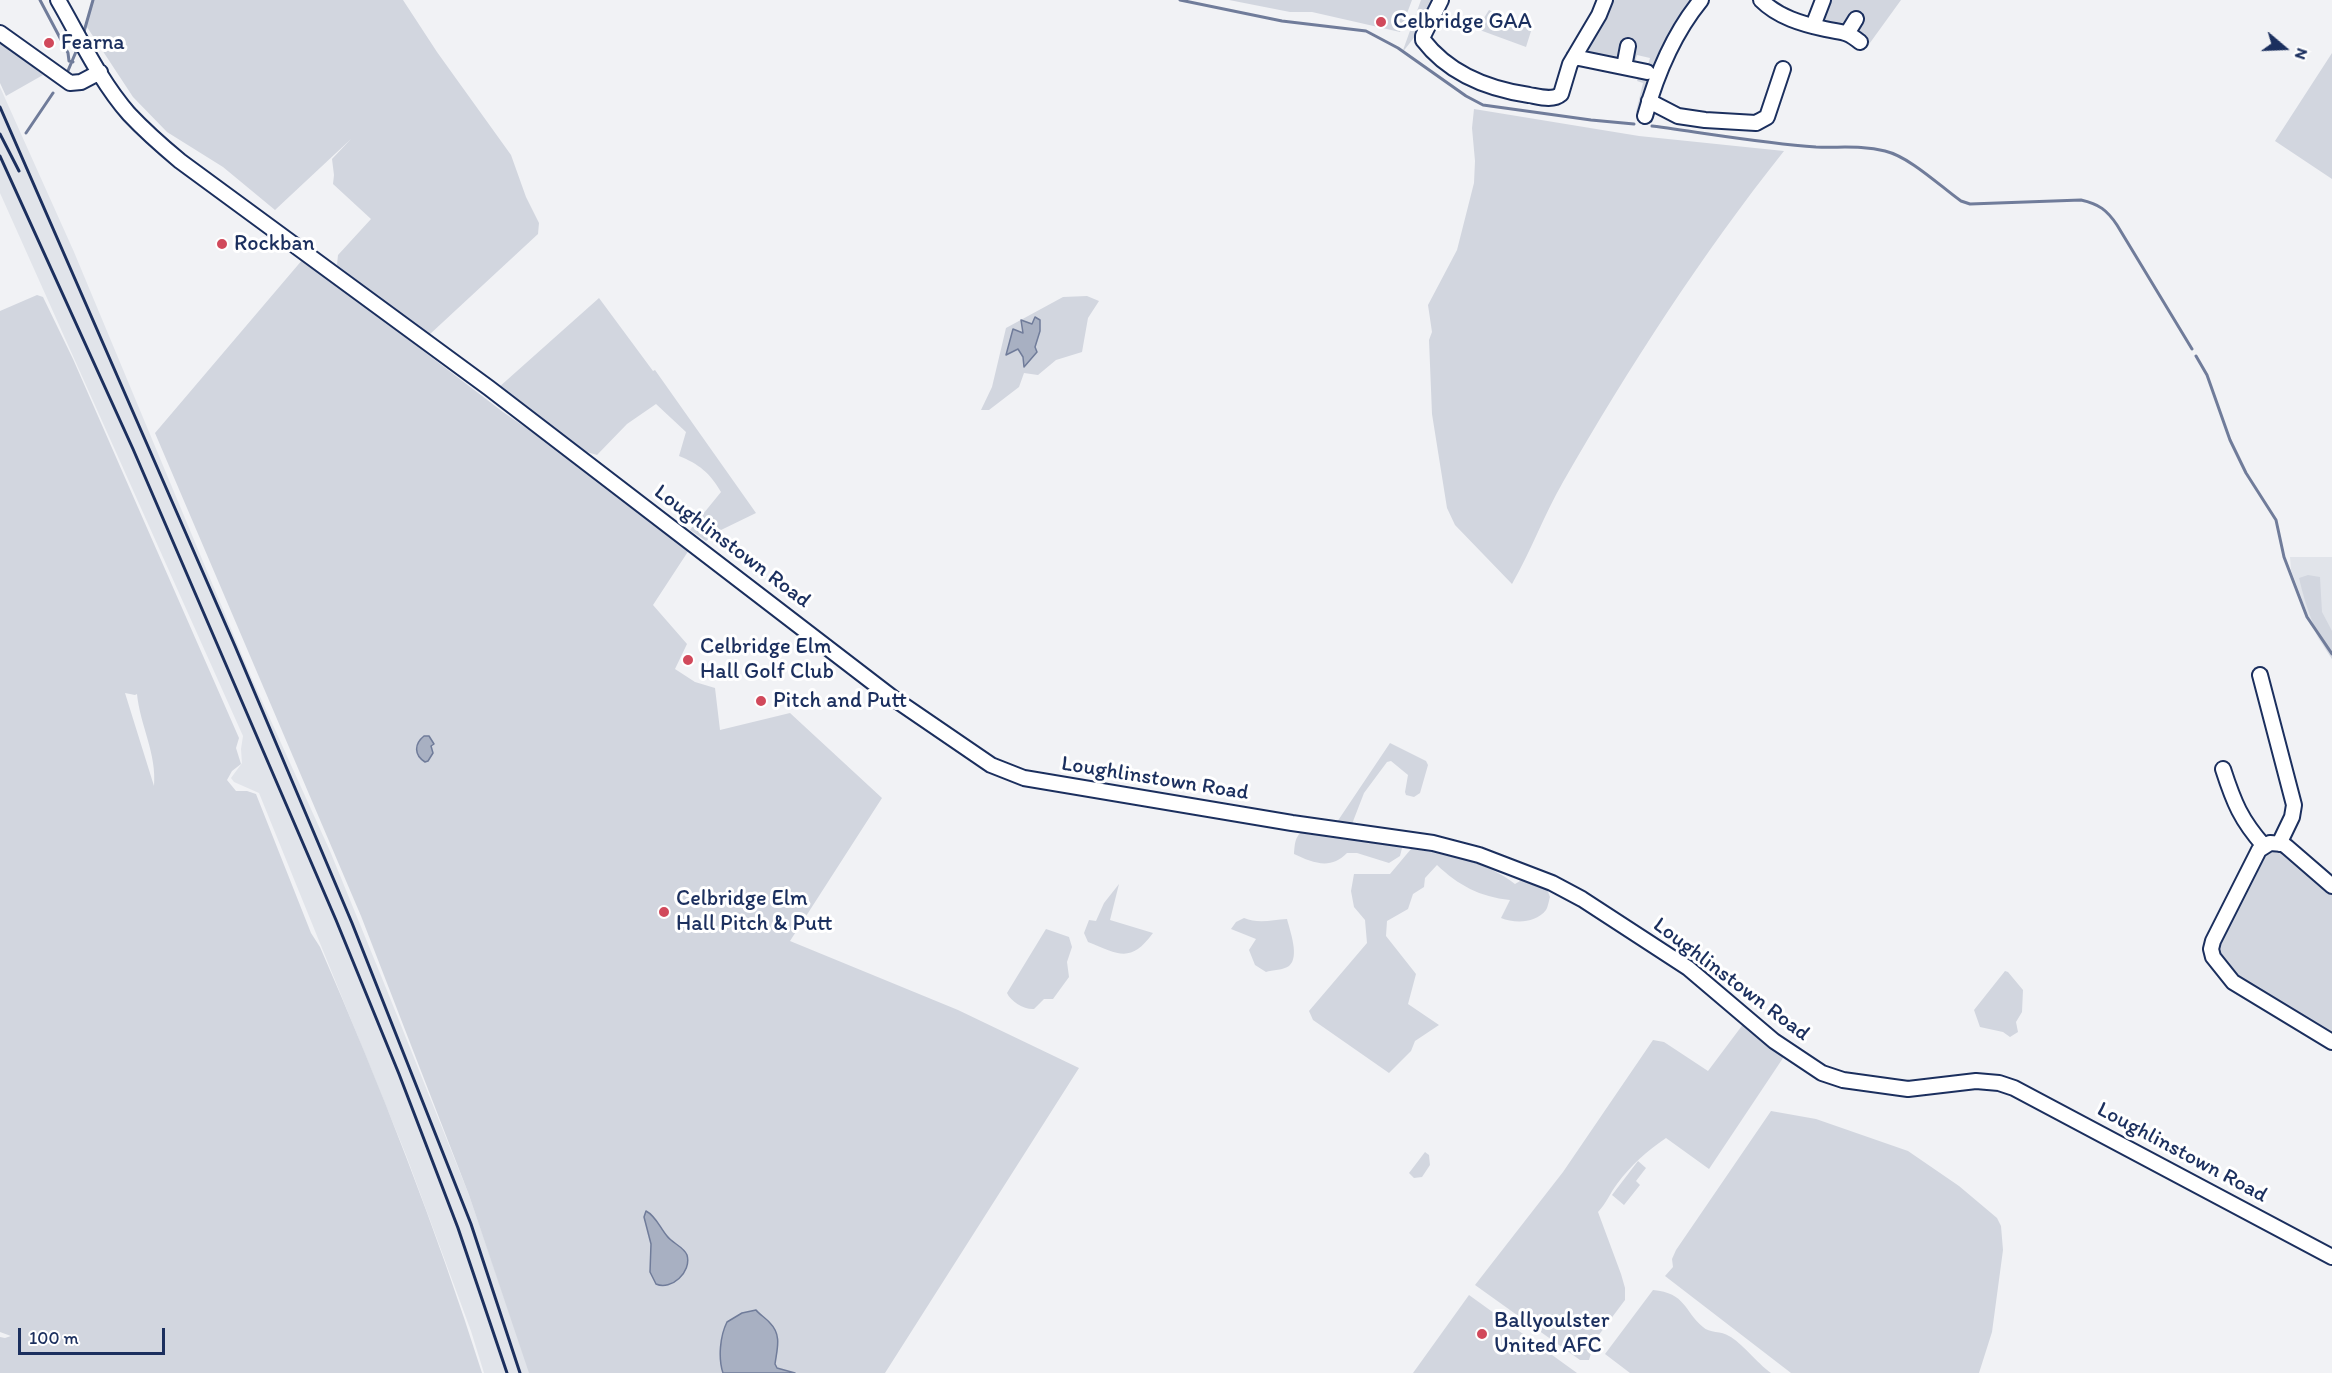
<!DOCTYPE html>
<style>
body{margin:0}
#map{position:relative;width:2332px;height:1373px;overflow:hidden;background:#f1f2f5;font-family:Itim,sans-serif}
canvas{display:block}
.north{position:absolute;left:2254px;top:18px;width:60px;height:60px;-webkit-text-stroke:4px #fff;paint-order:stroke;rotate:109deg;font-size:16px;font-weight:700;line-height:24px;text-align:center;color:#1b2f5e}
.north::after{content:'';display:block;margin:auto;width:21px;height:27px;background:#1b2f5e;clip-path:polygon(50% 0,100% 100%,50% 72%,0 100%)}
.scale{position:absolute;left:18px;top:1328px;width:147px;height:27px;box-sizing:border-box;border:3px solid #1b2f5e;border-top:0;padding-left:8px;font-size:18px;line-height:21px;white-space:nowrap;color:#1b2f5e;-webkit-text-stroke:4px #fff;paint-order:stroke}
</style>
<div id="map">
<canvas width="2332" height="1373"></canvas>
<div class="north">N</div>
<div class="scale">100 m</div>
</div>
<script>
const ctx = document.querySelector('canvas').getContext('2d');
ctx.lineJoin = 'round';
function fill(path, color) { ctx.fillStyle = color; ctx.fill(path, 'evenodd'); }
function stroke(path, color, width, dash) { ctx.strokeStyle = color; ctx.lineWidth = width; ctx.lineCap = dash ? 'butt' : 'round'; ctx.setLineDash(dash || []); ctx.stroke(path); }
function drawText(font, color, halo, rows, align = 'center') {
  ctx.font = font + ' Itim,sans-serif'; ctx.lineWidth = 6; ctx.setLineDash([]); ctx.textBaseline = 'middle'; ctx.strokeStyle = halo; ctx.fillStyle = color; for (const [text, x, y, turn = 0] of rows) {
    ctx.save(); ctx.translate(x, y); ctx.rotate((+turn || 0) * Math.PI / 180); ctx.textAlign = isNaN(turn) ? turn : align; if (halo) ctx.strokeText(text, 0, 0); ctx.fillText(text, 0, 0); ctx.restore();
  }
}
const built = new Path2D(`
 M 0,87 L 74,252 L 252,679 L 330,851 L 386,988 L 469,1195 L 530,1373 L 484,1373 L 471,1331 L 406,1155 L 259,793 L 234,782 L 231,778 L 242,763 L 241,749 L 243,736 L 0,193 Z
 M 2290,557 L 2332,557 L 2332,659 L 2318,638 L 2307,613 L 2291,570 Z`);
const green = new Path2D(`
 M 93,0 L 403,0 L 437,52 L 511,155 L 526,197 L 539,223 L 538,234 L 429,335 L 337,265 L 338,255 L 371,219 L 333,184 L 334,175 L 332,159 L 351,139 L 275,210 L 223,167 L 167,132 L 133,97 L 85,24 Z
 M 1229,0 L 1412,0 L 1400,32 L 1312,12 L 1290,12 Z
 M 1421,0 L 1435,0 L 1416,35 L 1402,53 Z
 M 1610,0 L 1692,0 C 1670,37 1651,73 1640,114 L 1636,112 L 1643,83 L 1637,81 C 1640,72 1648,69 1650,58 L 1637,55 L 1635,63 L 1631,58 L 1614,61 L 1587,55 L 1585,51 Z
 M 1825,0 L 1901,0 L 1867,47 L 1857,35 L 1857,29 C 1844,25 1833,28 1822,18 Z
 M 1489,10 L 1532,28 L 1526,47 L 1477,29 Z
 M 0,40 L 43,75 L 6,96 L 0,83 Z
 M 2332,53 L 2332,179 L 2275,141 Z
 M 1474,109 L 1639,136 L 1784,151 C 1702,254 1629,367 1563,482 C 1544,515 1531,551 1512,584 L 1455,525 L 1447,508 L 1432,414 L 1429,340 L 1432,332 L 1428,305 L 1457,250 L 1474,183 L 1475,161 L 1472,128 Z
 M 303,259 L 503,412 L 583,467 L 582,469 L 689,550 L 653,605 L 687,644 L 675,669 L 695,682 L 715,688 L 720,730 L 790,713 L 882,798 L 790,941 L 958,1010 L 1079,1068 L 885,1373 L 529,1373 L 469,1195 L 361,916 L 155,433 Z
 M 37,295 L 43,297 L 73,359 L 239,738 L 236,748 L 241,764 L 232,771 L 227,780 L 236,791 L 247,791 L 256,794 L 311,933 L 320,947 C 381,1087 436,1228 482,1373 L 0,1373 L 0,1337 L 5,1338 L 11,1336 L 0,1332 L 0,311 ZM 125,693 L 135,695 L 137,694 C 140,725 157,754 154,786 Z
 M 1087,296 L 1099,301 L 1088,318 L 1082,352 L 1056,360 L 1038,375 L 1024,373 L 1019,387 L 989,410 L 981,410 L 992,387 L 1006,328 L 1063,297 Z
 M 599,298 L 653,371 L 655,370 L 756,513 L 721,530 L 706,541 L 690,530 L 721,492 C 710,473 699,464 679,456 L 686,432 L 656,404 L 627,424 L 597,455 L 577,449 L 498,388 Z
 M 2308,575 L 2320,577 L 2322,612 L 2332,631 L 2332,659 C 2315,633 2306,608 2299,578 Z
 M 1390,743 L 1426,761 L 1428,765 L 1420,793 L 1414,797 L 1406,795 L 1405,792 L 1408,775 L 1391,761 L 1387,762 L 1364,793 L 1352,824 L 1337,822 Z
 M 1306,829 L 1403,844 L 1400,856 L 1389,863 L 1357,853 L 1347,853 C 1331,870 1313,863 1294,854 C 1295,842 1295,835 1306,829 Z
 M 1411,849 C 1446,853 1487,862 1515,884 L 1525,878 L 1547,889 L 1550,897 C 1549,900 1548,907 1546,910 C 1535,924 1514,923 1501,918 L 1510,900 C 1480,897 1458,885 1437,865 L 1425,878 L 1424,887 L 1413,894 L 1408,909 L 1387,921 L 1386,936 L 1416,974 L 1408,1004 L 1439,1025 L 1415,1041 L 1411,1051 L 1389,1073 L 1313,1020 L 1309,1011 L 1367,943 L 1365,920 L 1354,907 L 1351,891 L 1354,874 L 1390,874 Z
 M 2273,850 L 2282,850 L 2332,891 L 2332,1037 L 2238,980 L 2227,968 L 2219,952 L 2220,935 L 2265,852 Z
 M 1119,884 L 1110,920 L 1153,933 C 1131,963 1120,955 1088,942 L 1084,933 L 1089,920 L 1096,921 L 1104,903 Z
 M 1244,918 C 1258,924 1272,920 1287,919 C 1290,931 1300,957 1289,966 C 1284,970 1272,970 1266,972 L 1255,965 L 1249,950 L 1256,939 L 1231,929 L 1236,922 Z
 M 1046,929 L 1069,937 L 1072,947 L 1067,962 L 1069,977 L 1053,999 L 1044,999 L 1034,1009 C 1025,1010 1011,1002 1007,993 Z
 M 2005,971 L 2008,972 L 2023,990 L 2022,1012 L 2016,1022 L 2018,1032 L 2010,1037 L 2003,1032 L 1980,1027 L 1974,1010 Z
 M 1744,1023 L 1782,1054 L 1783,1058 L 1709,1169 L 1666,1138 C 1647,1151 1631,1165 1617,1184 C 1610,1193 1606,1204 1598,1212 L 1621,1274 L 1625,1288 L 1625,1300 L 1595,1340 L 1589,1360 L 1580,1360 L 1475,1285 L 1563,1172 L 1653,1040 L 1664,1042 L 1708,1071 Z
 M 1771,1111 L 1816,1119 L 1908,1151 L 1959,1186 L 1997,1218 L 2001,1226 L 2003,1250 L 1992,1332 L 1979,1373 L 1791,1373 L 1665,1276 L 1673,1267 L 1672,1259 L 1676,1250 Z
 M 1425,1152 L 1429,1155 L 1430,1165 L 1422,1177 L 1414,1178 L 1409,1173 Z
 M 1638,1161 L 1646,1168 L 1636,1181 L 1640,1185 L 1624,1205 L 1612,1195 Z
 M 1653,1290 C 1686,1293 1684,1311 1703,1327 C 1709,1333 1722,1331 1729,1336 C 1741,1342 1757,1363 1771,1373 L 1630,1373 L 1605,1354 Z
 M 1469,1295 L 1577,1373 L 1413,1373 Z`);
const water = new Path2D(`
 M 1035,317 L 1040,320 L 1040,331 L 1035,347 L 1037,352 L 1024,367 L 1023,357 L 1018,349 L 1006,355 L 1013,329 L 1023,333 L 1021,320 L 1032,324 Z
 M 424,736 L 429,736 L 434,744 L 431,746 L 433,753 L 428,761 L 425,762 C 414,755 414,744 424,736 Z
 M 646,1211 C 656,1216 660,1228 667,1236 C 672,1243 684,1247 687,1255 C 692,1272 671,1291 656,1284 L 650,1272 L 651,1244 L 644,1217 Z
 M 756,1310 C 760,1315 766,1318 770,1323 C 782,1335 777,1349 775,1364 L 777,1368 L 795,1373 L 723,1373 C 718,1358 720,1336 727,1322 L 742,1313 Z`);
const stream = new Path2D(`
 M 40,0 L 68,53 L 69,61 L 73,62
 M 1180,0 L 1282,21 L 1366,31 L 1398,48 L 1466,96 L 1483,105 L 1591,120 L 1634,124
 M 83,35 L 93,0
 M 67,73 L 78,47
 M 1652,126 C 1706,133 1761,143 1816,147 C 1839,148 1862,145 1885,151 C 1910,157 1940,186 1961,201 L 1970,204 L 2081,200 C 2099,204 2107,210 2117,225 L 2192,349
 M 26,133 L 53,93
 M 2196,356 L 2207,375 L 2230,440 L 2246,473 L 2276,520 L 2284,557 L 2307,617 L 2332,654`);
const minor = new Path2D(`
 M 58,0 C 80,38 100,81 129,114 C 145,131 162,146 180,161 L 489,388 L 893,698 L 991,765 L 1024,778 L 1292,823 L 1433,843 L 1479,855 L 1552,883 L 1582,899 L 1688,968 L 1774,1041 L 1822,1073 L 1843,1080 L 1908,1089 L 1976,1081 L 1999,1083 L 2014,1088 L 2332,1257
 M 1441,0 L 1423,36 L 1423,40 C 1449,74 1488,89 1529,95 C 1540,97 1553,101 1561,94 L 1570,64 L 1599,15 L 1605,0
 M 1761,0 C 1778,17 1802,24 1825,29 C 1843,33 1845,30 1860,42
 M 1813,26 L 1823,0
 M 1848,32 L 1856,19
 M 0,33 L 70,83 L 81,82 L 100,72
 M 1574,57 L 1647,72
 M 1624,67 L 1628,46
 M 1649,101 L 1678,116 L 1705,120 L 1756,123 L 1767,117 L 1783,69
 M 1645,116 C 1656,76 1674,33 1701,0
 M 2260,675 L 2294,805 L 2292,817 L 2279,844
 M 2223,769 C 2234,803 2241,820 2264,846
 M 2332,886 L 2287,847 L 2283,844 L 2270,843 L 2259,850 L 2213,941 L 2211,949 L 2213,957 L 2233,982 L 2332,1042`);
const rail = new Path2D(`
 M 0,107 L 235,646 L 352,923 L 471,1224 L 520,1373
 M 0,134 L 19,171
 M 0,156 L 133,449 L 336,920 L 399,1074 L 458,1228 L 507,1373`);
const markers = [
 [1381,22,6,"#d1495b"],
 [49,43,6,"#d1495b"],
 [222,244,6,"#d1495b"],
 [688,660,6,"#d1495b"],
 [761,701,6,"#d1495b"],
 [664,912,6,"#d1495b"],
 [1482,1334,6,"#d1495b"]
];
const poiNames = [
 ["Celbridge GAA",1393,22],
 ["Fearna",61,43],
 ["Rockban",234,244],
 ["Celbridge Elm",700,647],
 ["Hall Golf Club",700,672],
 ["Pitch and Putt",773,701],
 ["Celbridge Elm",676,899],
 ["Hall Pitch & Putt",676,924],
 ["Ballyoulster",1494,1321],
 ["United AFC",1494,1346]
];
const streetNames = [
 ["Loughlinstown Road",732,547,37],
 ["Loughlinstown Road",1155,779,9],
 ["Loughlinstown Road",1731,980,37],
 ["Loughlinstown Road",2182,1153,28]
];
fill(built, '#e1e4ea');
fill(green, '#d2d6df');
fill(water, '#a8b0c2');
stroke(water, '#707c9a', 1.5);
stroke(stream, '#707c9a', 3);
stroke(minor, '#1b2f5e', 18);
stroke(minor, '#fff', 14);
stroke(rail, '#1b2f5e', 3);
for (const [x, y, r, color] of markers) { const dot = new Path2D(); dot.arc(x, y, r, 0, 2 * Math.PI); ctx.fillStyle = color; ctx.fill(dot); stroke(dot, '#fff', 2); }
drawText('22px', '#1b2f5e', '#fff', poiNames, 'left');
drawText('22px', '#1b2f5e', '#fff', streetNames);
</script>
